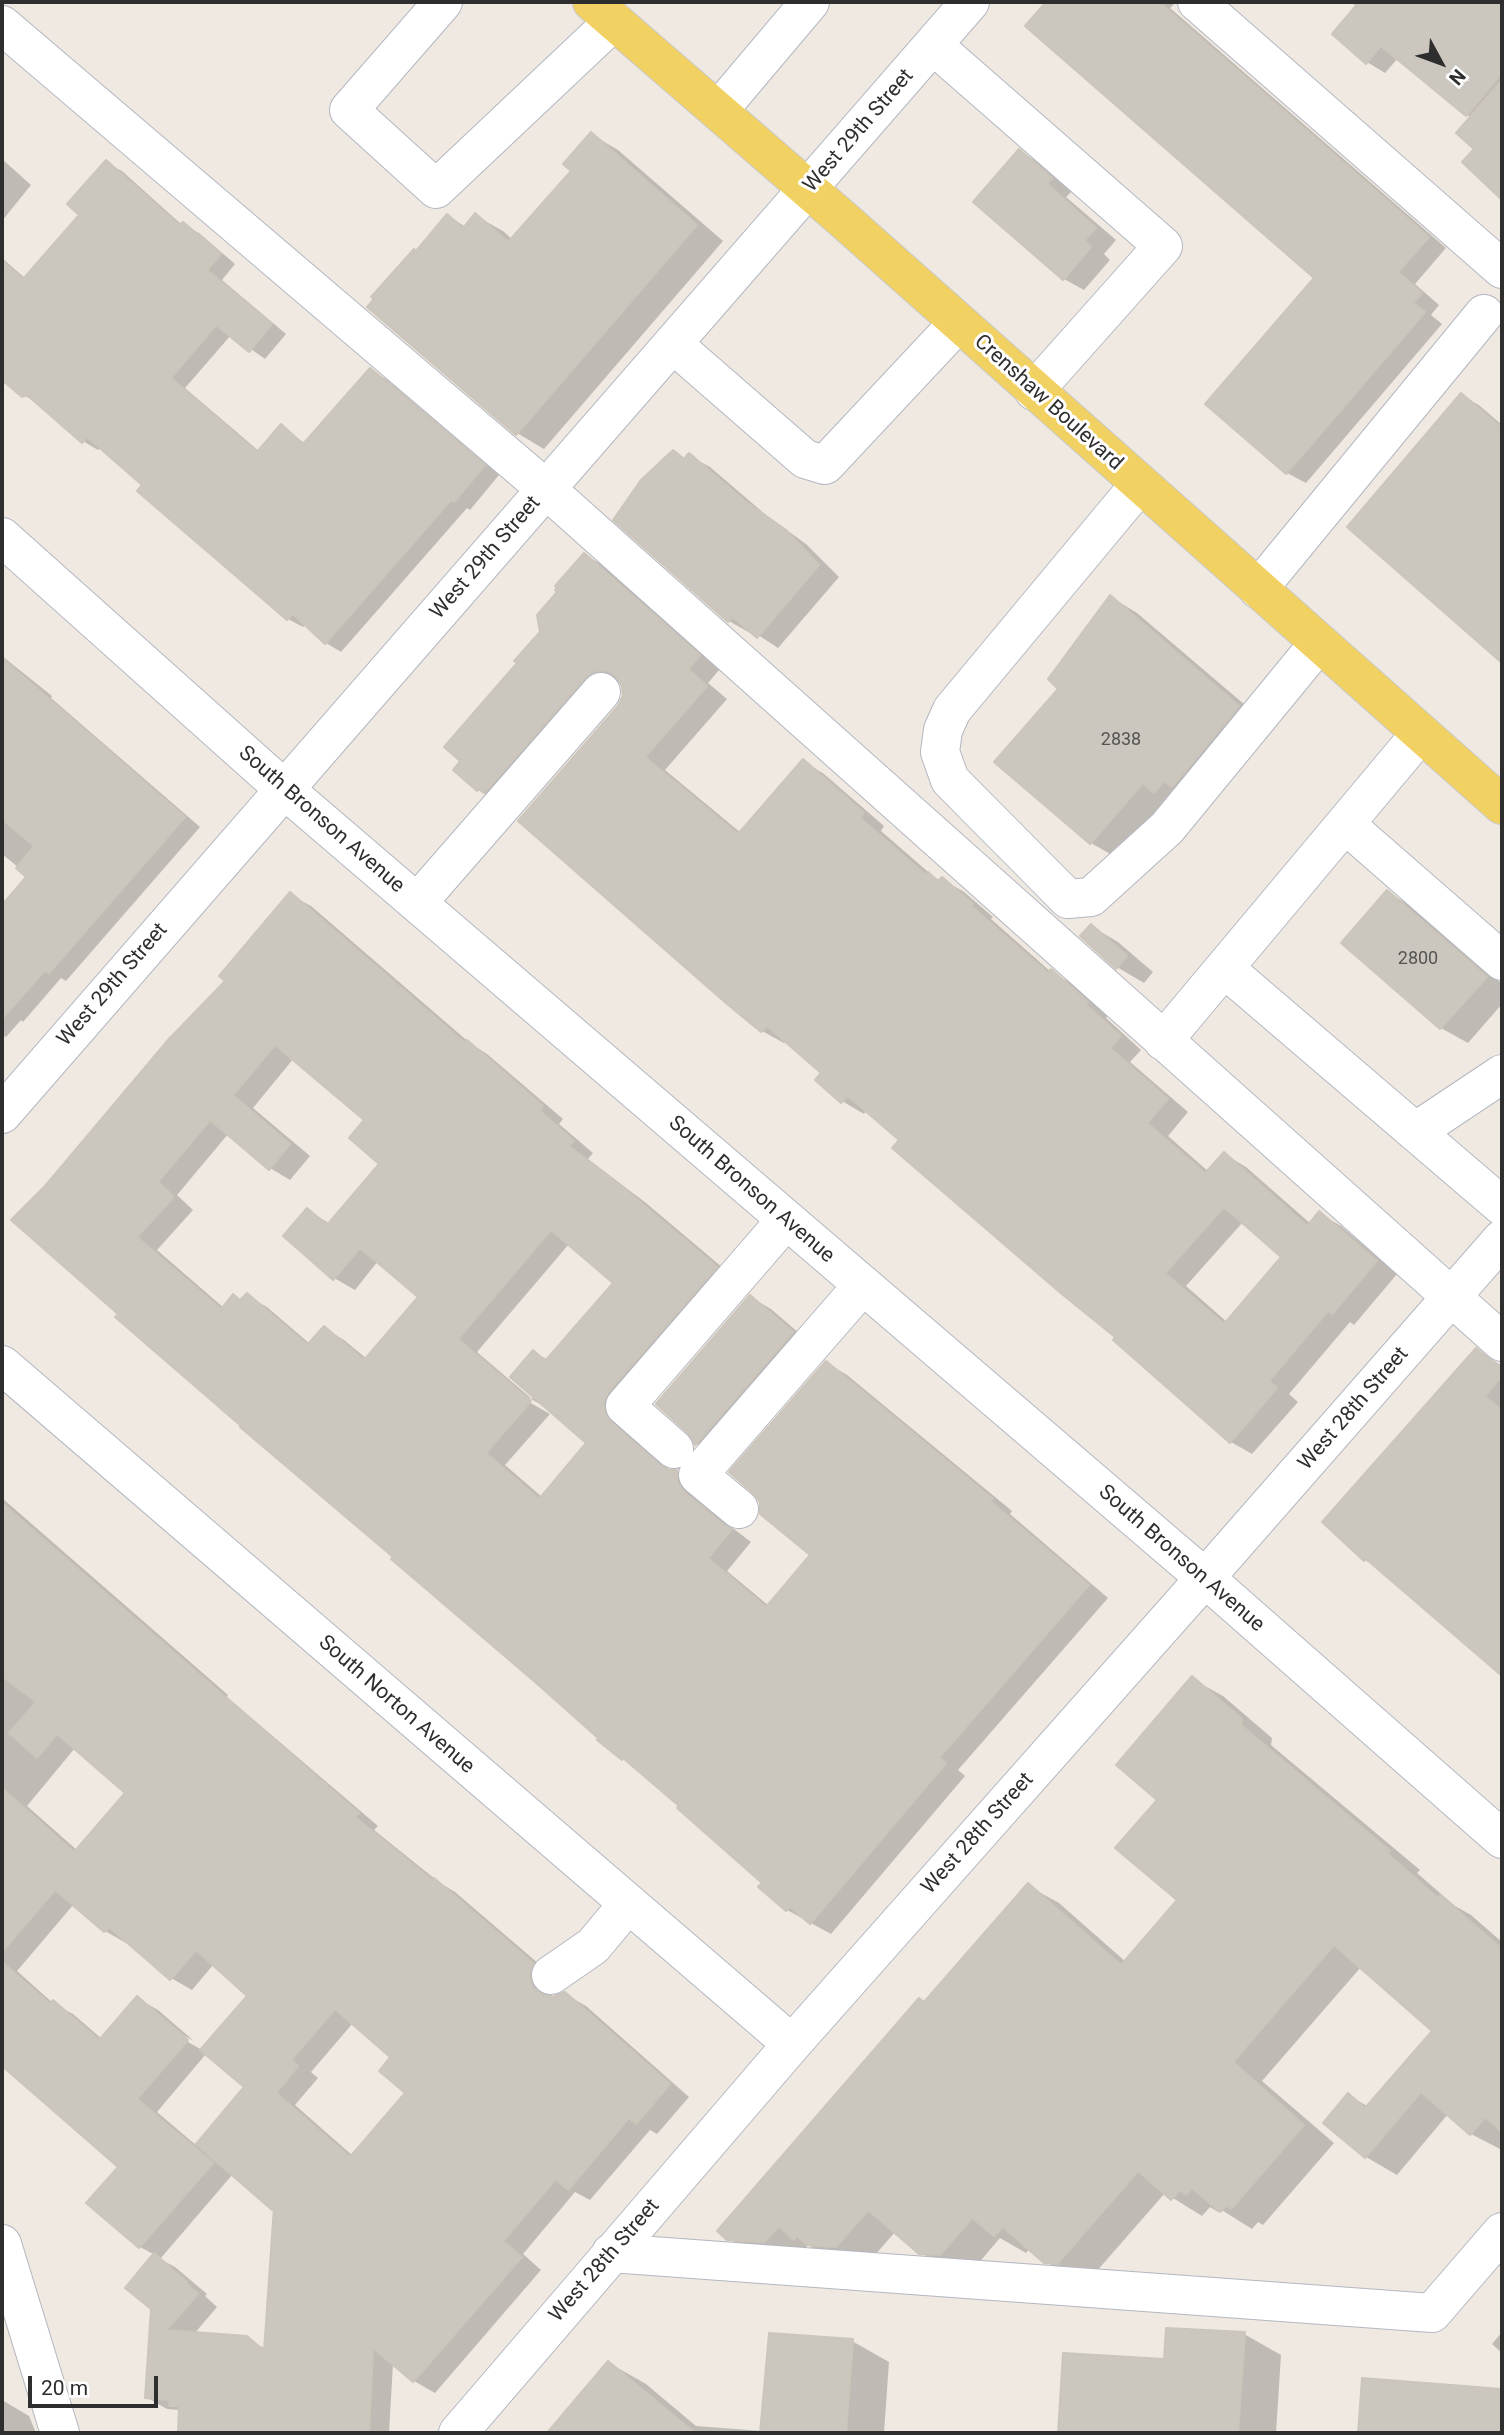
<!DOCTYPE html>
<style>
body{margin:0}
#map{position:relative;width:1504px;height:2435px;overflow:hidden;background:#efe9e1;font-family:Roboto,sans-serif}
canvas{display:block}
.frame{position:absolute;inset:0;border:4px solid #2e2e2e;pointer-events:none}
.north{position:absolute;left:1406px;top:28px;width:70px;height:70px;-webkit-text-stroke:5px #fff;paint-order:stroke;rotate:131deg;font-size:19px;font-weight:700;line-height:28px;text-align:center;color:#2e2e2e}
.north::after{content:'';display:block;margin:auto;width:24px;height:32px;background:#2e2e2e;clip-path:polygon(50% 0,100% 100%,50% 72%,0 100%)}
.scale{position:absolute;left:28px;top:2376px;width:130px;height:32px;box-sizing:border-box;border:4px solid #2e2e2e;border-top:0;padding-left:9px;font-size:21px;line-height:24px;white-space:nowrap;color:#2e2e2e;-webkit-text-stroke:5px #fff;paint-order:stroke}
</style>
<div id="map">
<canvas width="1504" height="2435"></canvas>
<div class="frame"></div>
<div class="north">N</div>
<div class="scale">20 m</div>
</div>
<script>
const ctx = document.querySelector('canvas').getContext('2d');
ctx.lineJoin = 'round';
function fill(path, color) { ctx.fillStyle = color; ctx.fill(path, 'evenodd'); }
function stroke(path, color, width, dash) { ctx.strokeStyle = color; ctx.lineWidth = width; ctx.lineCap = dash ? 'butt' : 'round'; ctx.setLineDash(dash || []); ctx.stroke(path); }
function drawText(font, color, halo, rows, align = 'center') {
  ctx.font = font + ' Roboto,sans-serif'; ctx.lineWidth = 6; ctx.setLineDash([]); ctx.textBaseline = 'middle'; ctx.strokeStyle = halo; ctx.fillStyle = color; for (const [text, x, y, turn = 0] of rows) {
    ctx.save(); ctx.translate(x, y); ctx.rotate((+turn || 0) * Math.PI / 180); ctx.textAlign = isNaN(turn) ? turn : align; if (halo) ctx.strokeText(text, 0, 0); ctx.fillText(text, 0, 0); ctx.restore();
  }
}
const shadow = new Path2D(`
 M 1048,2 L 1176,2 L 1170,8 L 1446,248 L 1415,284 L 1439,305 L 1431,315 L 1442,324 L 1306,483 L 1287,473 L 1207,404 L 1317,277 L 1027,26 Z
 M 1351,2 L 1502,2 L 1502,166 L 1484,155 L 1471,118 L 1399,57 L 1385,73 L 1367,62 L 1357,7 Z
 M 591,134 L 618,150 L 723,241 L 544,449 L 517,433 L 416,252 L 448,216 L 466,227 L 476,216 L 503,231 L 513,240 L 573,170 Z
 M 1019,151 L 1040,163 L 1072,191 L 1066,197 L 1116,240 L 1104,254 L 1110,260 L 1084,290 L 1064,279 Z
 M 2,159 L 31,185 L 2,221 Z
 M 106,163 L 122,171 L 182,225 L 199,233 L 235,264 L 222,280 L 286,334 L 265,359 L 231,335 L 185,388 L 260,452 L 281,427 L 306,444 L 370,370 L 386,379 L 499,475 L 470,510 L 467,508 L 341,652 L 326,643 L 306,624 L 303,627 L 288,619 L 101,447 L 98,450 L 83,441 L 39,405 L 2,380 L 2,258 L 26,279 L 81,215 Z
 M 1462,395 L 1480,406 L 1502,425 L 1502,660 L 1500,658 Z
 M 673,452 L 686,459 L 689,456 L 710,467 L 766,515 L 806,544 L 839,577 L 778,648 L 752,631 L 750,633 L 729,621 L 615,519 Z
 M 585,555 L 606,567 L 720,669 L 708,683 L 727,699 L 665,770 L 741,833 L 803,761 L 824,774 L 884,826 L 881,831 L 934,877 L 941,881 L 942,879 L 964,892 L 993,917 L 991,919 L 1051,972 L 1073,984 L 1108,1015 L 1106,1018 L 1141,1050 L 1130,1062 L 1188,1112 L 1168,1136 L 1209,1172 L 1224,1154 L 1246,1167 L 1311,1224 L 1320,1214 L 1341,1226 L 1397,1274 L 1354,1325 L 1350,1322 L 1289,1394 L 1298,1402 L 1252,1454 L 1231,1442 L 867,1110 L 864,1114 L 842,1101 L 823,1073 L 786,1041 L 784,1043 L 762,1031 L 520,821 L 619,707 L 624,696 L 622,682 L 617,683 L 500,802 L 478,790 L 455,769 L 519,663 L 542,632 ZM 1243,1222 L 1283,1256 L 1227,1322 L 1186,1286 Z
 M 1111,597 L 1137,613 L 1265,722 L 1117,858 L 1091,843 L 1061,688 Z
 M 2,656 L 52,696 L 51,698 L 200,827 L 66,981 L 61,978 L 23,1022 L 21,1020 L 6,1037 L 4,1036 L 2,1039 L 2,907 L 29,876 L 2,854 Z
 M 1388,892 L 1414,908 L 1502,984 L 1502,1004 L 1468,1043 L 1441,1028 Z
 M 290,895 L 311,906 L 471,1044 L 487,1054 L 563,1119 L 559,1124 L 593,1153 L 588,1159 L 646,1203 L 736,1279 L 629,1403 L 631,1436 L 672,1472 L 676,1472 L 697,1484 L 697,1495 L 704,1506 L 751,1542 L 727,1571 L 769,1606 L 812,1555 L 827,1363 L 847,1375 L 1012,1511 L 1010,1514 L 1108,1598 L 958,1770 L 965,1776 L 831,1934 L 787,1910 L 764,1883 L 681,1806 L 634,1765 L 623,1758 L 120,1314 L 46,1187 L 227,981 ZM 294,1058 L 366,1120 L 381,1164 L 330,1224 L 308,1210 L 334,1278 L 355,1290 L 378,1261 L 421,1297 L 367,1359 L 344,1340 L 324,1328 L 310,1344 L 267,1307 L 247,1296 L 242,1301 L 224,1308 L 157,1250 L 193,1210 L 177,1195 L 229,1133 L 270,1168 L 290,1180 L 310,1156 L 253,1108 ZM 569,1244 L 615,1283 L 548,1360 L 534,1352 L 534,1396 L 532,1399 L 477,1352 ZM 524,1395 L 552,1411 L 588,1443 L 542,1497 L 505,1465 L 550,1414 L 522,1398 Z
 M 1091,926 L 1118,942 L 1153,972 L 1144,983 L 1117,967 Z
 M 750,1297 L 771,1309 L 813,1345 L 717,1456 L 696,1444 L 690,1431 Z
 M 1476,1350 L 1502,1366 L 1502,1674 L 1376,1566 L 1365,1560 Z
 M 2,1498 L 228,1695 L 227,1697 L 378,1826 L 374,1830 L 440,1883 L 455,1892 L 553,1976 L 549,1989 L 553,1998 L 565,1994 L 586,2006 L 689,2097 L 657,2134 L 650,2130 L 590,2200 L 575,2192 L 523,2254 L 541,2270 L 435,2393 L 414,2381 L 393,2363 L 389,2433 L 179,2433 L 180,2410 L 167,2409 L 146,2397 L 155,2255 L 140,2247 L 89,2202 L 120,2166 L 2,2066 ZM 75,1748 L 127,1793 L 78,1851 L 27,1806 ZM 74,1904 L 105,1931 L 126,1943 L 128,1940 L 171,1978 L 192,1990 L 214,1964 L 250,1995 L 204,2051 L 179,2037 L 181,2034 L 194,2041 L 158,2010 L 137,1998 L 102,2039 L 73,2014 L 54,2004 L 17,1971 ZM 353,2023 L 393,2057 L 408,2093 L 353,2156 L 295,2105 L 318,2078 L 311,2072 ZM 206,2054 L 246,2087 L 197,2146 L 157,2112 ZM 233,2174 L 276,2210 L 266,2349 L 246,2338 L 194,2334 L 217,2307 L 205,2296 L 207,2294 L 175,2267 L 160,2259 Z
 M 1192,1679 L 1223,1696 L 1272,1738 L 1271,1745 L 1420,1870 L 1417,1873 L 1455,1906 L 1471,1915 L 1502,1942 L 1502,2150 L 1471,2134 L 1448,2114 L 1397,2175 L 1366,2157 L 1325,2123 L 1348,2095 L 1369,2107 L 1435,2031 L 1361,1967 L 1262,2081 L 1334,2143 L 1263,2225 L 1258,2222 L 1252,2229 L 1220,2209 L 1218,2212 L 1210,2207 L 1202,2216 L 1165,2193 L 1089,2280 L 1077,2280 L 1045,2261 L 1030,2248 L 1026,2253 L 1000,2238 L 971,2272 L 952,2270 L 920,2252 L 896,2231 L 867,2264 L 826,2256 L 808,2245 L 796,2259 L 760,2256 L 728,2238 L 925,2003 L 1028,1886 L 1059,1903 L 1126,1962 L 1179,1900 L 1160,1800 Z
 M 1502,2332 L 1502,2353 L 1492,2344 Z
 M 1244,2334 L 1281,2355 L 1276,2433 L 1059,2433 L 1065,2355 L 1165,2361 Z
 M 852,2341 L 889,2362 L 884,2433 L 549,2433 L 609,2363 L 646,2384 L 696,2426 L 762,2431 Z
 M 1364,2380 L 1502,2390 L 1502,2433 L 1360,2433 Z
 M 2,2400 L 29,2416 L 36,2433 L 2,2433 Z`);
const building = new Path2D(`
 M 1046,2 L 1159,2 L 1429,237 L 1398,272 L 1422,293 L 1413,303 L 1425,312 L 1286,474 L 1205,404 L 1314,278 L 1025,26 Z
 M 1359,2 L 1502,2 L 1502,73 L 1466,116 L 1381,46 L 1366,64 L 1332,34 Z
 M 1502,80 L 1502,200 L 1462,162 L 1474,149 L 1456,133 Z
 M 591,132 L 697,225 L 516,435 L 367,307 L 374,299 L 371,297 L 414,249 L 416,251 L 447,214 L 463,228 L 475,213 L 508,242 L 571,171 L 563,164 Z
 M 1019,149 L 1052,178 L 1047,184 L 1096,228 L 1084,241 L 1091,247 L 1063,280 L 973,202 Z
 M 106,160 L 179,225 L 183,222 L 221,254 L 207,270 L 272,324 L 249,352 L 216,325 L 171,378 L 257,452 L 281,424 L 303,444 L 370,368 L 485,465 L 454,502 L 451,500 L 325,644 L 293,614 L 287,620 L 137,491 L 142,485 L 87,437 L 82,443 L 27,395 L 22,397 L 2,380 L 2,261 L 23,279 L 79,215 L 67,204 Z
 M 1461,393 L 1502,428 L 1502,663 L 1347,527 Z
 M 673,450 L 684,459 L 689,453 L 745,501 L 786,530 L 819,565 L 757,638 L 733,617 L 728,622 L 613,520 L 641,480 Z
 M 584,553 L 700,655 L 688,669 L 707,686 L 645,757 L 738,834 L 803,759 L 864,813 L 860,818 L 926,875 L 928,872 L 938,881 L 942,877 L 973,904 L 971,906 L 1048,973 L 1051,969 L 1088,1002 L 1085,1004 L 1121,1036 L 1110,1048 L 1168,1099 L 1147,1123 L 1205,1173 L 1224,1152 L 1307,1226 L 1319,1211 L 1377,1261 L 1332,1314 L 1328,1311 L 1269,1381 L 1277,1388 L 1230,1443 L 1113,1340 L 1115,1337 L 1063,1295 L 892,1148 L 899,1140 L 848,1096 L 841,1103 L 815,1080 L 821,1073 L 767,1026 L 761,1032 L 727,1004 L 518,821 L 618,706 L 623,696 L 622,686 L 615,675 L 605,670 L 595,671 L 585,678 L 484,793 L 479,789 L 477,791 L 453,770 L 460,761 L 444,747 L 517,663 L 514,661 L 540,632 L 537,615 L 557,592 L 555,590 L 557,588 L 555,586 ZM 1224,1207 L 1281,1257 L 1224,1324 L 1165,1273 Z
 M 1110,595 L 1239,706 L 1172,787 L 1164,781 L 1154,793 L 1143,783 L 1090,844 L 994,762 L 1058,689 L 1048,679 Z
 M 2,658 L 185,817 L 49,973 L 45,970 L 2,1019 L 2,905 L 26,877 L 16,868 L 34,846 L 2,819 Z
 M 1387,890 L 1487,977 L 1440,1029 L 1341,943 Z
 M 290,892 L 465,1043 L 467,1040 L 543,1106 L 540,1111 L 574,1141 L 569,1146 L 625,1189 L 717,1267 L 608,1392 L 603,1403 L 605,1414 L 611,1422 L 660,1465 L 669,1470 L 677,1470 L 677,1482 L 684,1492 L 725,1526 L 732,1529 L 708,1558 L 766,1607 L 810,1555 L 760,1514 L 760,1502 L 753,1493 L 729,1472 L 826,1361 L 993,1499 L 990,1501 L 1089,1585 L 939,1758 L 946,1763 L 810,1924 L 790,1907 L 786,1911 L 758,1887 L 762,1883 L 677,1808 L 679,1806 L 623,1758 L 622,1760 L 597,1740 L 598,1738 L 535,1682 L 391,1559 L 393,1557 L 240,1427 L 241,1426 L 115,1317 L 118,1314 L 11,1220 L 45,1186 L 168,1040 L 225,981 L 219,976 ZM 275,1045 L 364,1120 L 349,1138 L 379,1164 L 327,1225 L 307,1208 L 283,1236 L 333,1280 L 360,1248 L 418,1297 L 364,1360 L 324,1326 L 307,1345 L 247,1293 L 240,1300 L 233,1294 L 221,1309 L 137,1237 L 174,1197 L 158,1182 L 210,1120 L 269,1170 L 290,1144 L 233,1095 ZM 551,1230 L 613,1283 L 545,1361 L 533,1350 L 510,1377 L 586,1443 L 539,1499 L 486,1453 L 531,1401 L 458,1339 Z
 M 1091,924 L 1127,956 L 1116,969 L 1080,936 Z
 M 750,1295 L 793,1332 L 695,1445 L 688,1433 L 656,1404 Z
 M 1476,1348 L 1502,1369 L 1502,1376 L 1485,1396 L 1502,1411 L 1502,1676 L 1366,1559 L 1364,1561 L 1322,1522 Z
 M 2,1503 L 359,1813 L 355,1817 L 432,1880 L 434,1878 L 533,1963 L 529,1976 L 533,1988 L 542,1995 L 552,1997 L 565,1992 L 670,2084 L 636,2124 L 629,2118 L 568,2190 L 556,2179 L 503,2241 L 522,2257 L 413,2382 L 373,2348 L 369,2433 L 178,2433 L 179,2406 L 169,2406 L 170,2400 L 145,2398 L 151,2309 L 125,2288 L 154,2253 L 187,2282 L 186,2283 L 198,2294 L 166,2330 L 247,2336 L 264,2351 L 274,2207 L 272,2210 L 196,2144 L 244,2087 L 200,2050 L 247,1996 L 196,1950 L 170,1980 L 109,1927 L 104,1932 L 55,1890 L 2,1952 L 2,1788 L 74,1852 L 125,1793 L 57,1734 L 37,1758 L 9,1733 L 36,1702 L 2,1676 ZM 335,2009 L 390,2057 L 379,2071 L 405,2093 L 350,2157 L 276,2093 L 298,2066 L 291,2060 Z
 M 1192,1676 L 1242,1719 L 1241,1725 L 1390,1851 L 1388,1854 L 1438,1898 L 1440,1895 L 1502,1949 L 1502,2132 L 1485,2117 L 1470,2135 L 1421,2092 L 1365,2158 L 1323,2123 L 1348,2093 L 1365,2108 L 1432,2031 L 1334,1945 L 1233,2062 L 1304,2125 L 1231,2209 L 1227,2205 L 1220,2212 L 1192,2188 L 1186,2195 L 1180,2190 L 1171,2200 L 1138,2171 L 1057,2264 L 1044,2263 L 1003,2227 L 994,2236 L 972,2218 L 940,2255 L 919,2254 L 868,2210 L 836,2247 L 807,2245 L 797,2236 L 794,2240 L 779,2226 L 764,2242 L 727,2240 L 717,2231 L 919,1998 L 924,2002 L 1028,1883 L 1121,1965 L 1177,1900 L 1115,1848 L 1157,1800 L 1116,1765 Z
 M 2,1962 L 50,2004 L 53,2000 L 99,2040 L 137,1996 L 188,2040 L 137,2099 L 213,2163 L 139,2248 L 86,2203 L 118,2167 L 2,2066 Z
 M 1166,2328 L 1245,2332 L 1238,2433 L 1058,2433 L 1063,2353 L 1164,2359 Z
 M 769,2333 L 853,2339 L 846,2433 L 760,2433 Z
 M 608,2361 L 695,2433 L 547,2433 Z
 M 1362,2378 L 1502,2389 L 1502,2433 L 1358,2433 Z`);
const minor = new Path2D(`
 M 443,2 L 349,110 L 436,189 L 614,21
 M 1197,2 L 1502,269
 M 2,25 L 546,489 L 1502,1342
 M 933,45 L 1163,246 L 1034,391
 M 718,111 L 810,2
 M 673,344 L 805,459 L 825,465 L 958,323
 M 1140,484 L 952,710 L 943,730 L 940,752 L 950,780 L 1068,899 L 1091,897 L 1167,828 L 1319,643
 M 2,537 L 284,789 L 1205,1578 L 1502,1839
 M 1258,589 L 1484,314
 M 1345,824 L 1502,961
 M 417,903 L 601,692
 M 1224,968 L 1502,1206
 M 1163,1041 L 1421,733
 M 2,1114 L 970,2
 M 1415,1132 L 1502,1074
 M 2,1365 L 792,2044
 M 674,1449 L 625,1406 L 786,1220
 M 739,1509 L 698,1475 L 863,1285
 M 551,1975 L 593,1946 L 628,1904
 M 2,2244 L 60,2433
 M 611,2253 L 1432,2313 L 1502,2232
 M 458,2433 L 792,2044 L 1205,1578 L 1502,1239`);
const major = new Path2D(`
 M 592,2 L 846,222 L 1502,805`);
const numberNames = [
 ["2838",1121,740],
 ["2800",1418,959]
];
const streetNames = [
 ["West 29th Street",859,131,-49],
 ["Crenshaw Boulevard",1048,403,42],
 ["West 29th Street",486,558,-49],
 ["South Bronson Avenue",321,820,41],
 ["West 29th Street",113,985,-49],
 ["South Bronson Avenue",751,1190,41],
 ["West 28th Street",1354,1409,-49],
 ["South Bronson Avenue",1181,1559,41],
 ["South Norton Avenue",396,1705,41],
 ["West 28th Street",978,1834,-48],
 ["West 28th Street",605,2261,-49]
];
fill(shadow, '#0003');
fill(building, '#cbc7bf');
stroke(building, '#cbc5ba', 2);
stroke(minor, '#b4b7c1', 40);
stroke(major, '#c9c9c9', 40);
stroke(minor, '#fff', 38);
stroke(major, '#f2d163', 38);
drawText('18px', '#555452', null, numberNames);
drawText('21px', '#2e2e2e', '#fff', streetNames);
</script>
